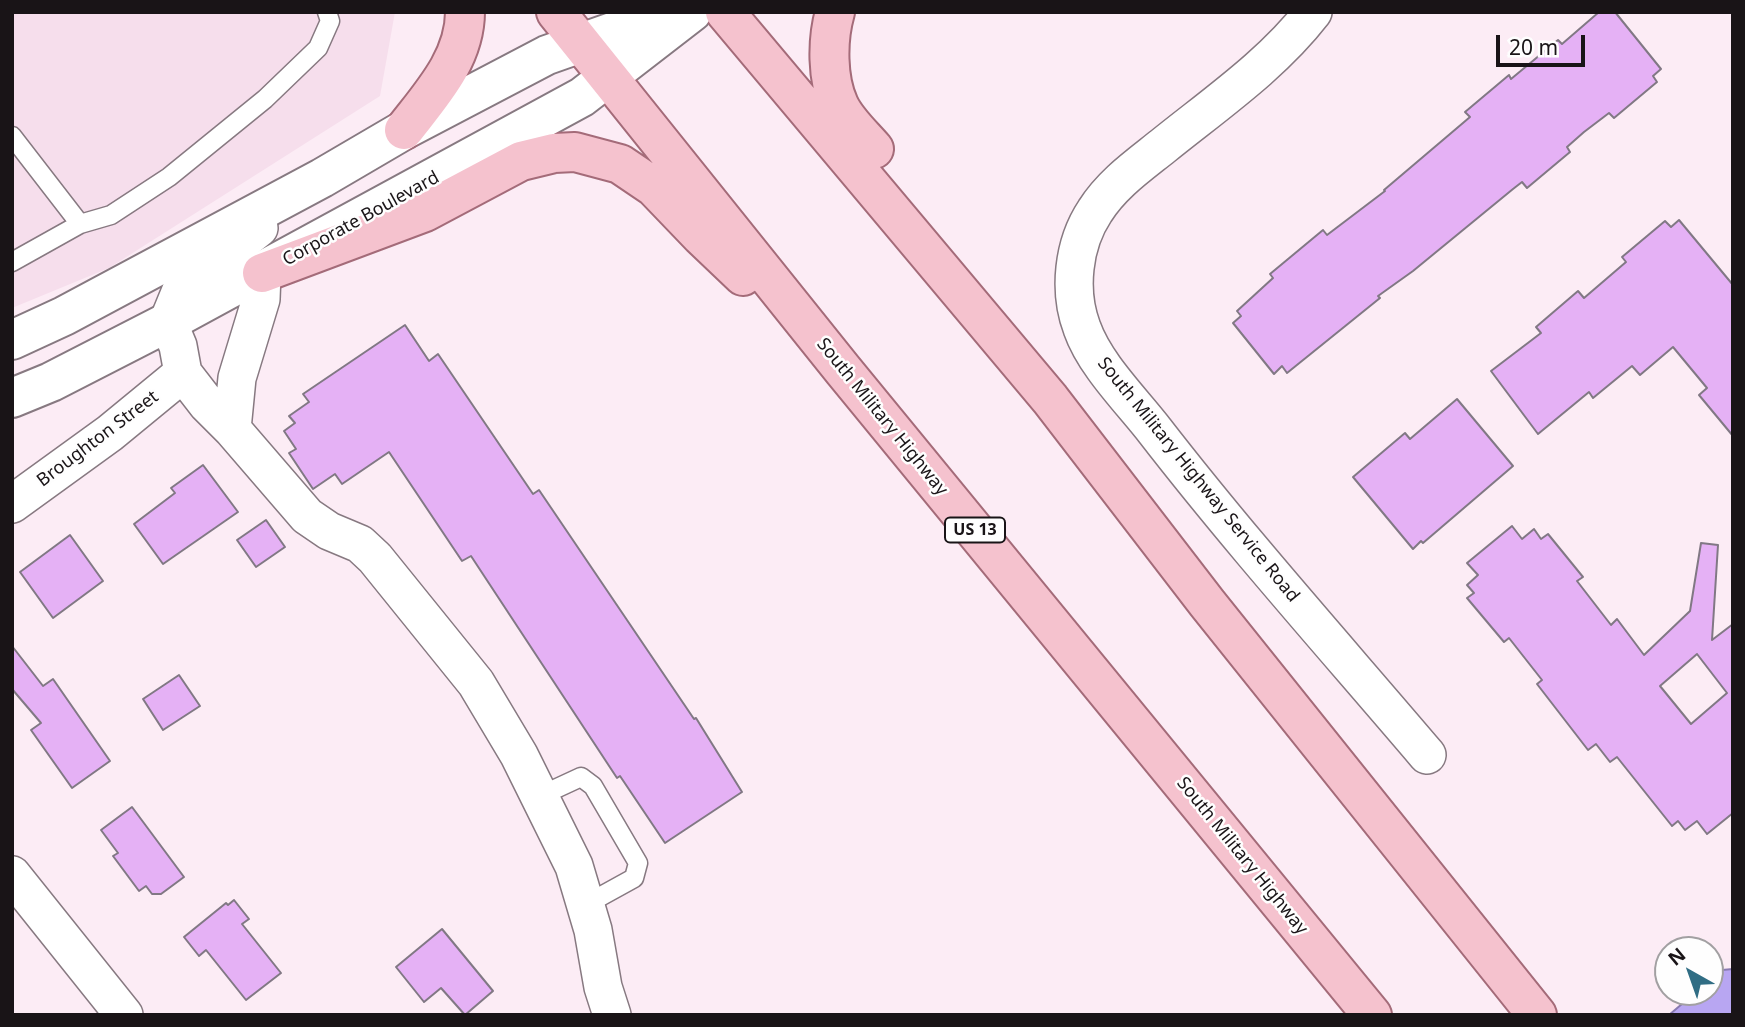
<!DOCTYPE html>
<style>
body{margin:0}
#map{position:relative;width:1745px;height:1027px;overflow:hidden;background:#fcecf5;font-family:"Noto Sans",sans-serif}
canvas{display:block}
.frame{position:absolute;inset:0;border:14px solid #191417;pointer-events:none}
.north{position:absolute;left:1654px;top:936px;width:70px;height:70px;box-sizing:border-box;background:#fefefe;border:2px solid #a2a0a2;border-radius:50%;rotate:320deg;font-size:19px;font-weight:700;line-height:28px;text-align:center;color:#191417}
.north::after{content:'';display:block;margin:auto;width:24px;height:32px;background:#306d84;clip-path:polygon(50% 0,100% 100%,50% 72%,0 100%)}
.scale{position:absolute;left:1496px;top:35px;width:89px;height:32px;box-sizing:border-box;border:4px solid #191417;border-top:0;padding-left:9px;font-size:21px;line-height:24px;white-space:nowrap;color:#191417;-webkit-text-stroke:5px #fefefe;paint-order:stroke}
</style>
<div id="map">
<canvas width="1745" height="1027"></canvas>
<div class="frame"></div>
<div class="north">N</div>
<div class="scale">20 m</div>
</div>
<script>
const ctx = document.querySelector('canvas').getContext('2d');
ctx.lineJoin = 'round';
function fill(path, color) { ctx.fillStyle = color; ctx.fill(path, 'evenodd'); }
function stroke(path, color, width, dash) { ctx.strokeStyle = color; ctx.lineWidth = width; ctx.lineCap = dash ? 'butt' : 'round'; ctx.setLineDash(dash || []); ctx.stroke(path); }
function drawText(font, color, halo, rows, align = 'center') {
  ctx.font = font + ' "Noto Sans",sans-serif'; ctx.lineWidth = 5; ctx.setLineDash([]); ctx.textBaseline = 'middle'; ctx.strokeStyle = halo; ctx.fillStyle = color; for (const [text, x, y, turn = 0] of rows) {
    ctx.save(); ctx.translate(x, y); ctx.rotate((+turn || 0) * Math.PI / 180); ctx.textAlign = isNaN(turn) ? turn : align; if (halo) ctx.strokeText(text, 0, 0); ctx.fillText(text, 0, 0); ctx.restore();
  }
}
const built = new Path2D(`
 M 12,12 L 395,12 L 380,96 L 109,268 L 12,308 Z`);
const water = new Path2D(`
 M 1733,969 L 1733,1015 L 1669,1015 L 1696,992 L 1710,992 L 1710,980 L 1722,970 Z`);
const building = new Path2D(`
 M 1599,12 L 1615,12 L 1661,69 L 1653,76 L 1657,82 L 1614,118 L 1609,113 L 1584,132 L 1567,147 L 1570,152 L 1527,188 L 1522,182 L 1513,189 L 1413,271 L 1378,296 L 1380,298 L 1287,373 L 1282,366 L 1274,374 L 1233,323 L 1241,316 L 1237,311 L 1273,278 L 1270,274 L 1323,230 L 1327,235 L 1385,191 L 1384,190 L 1470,117 L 1465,112 L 1509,75 L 1511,79 L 1558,40 L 1562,44 Z
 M 1679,220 L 1733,285 L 1733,436 L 1699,395 L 1707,388 L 1673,347 L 1640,375 L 1632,366 L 1593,398 L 1589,392 L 1538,434 L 1491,371 L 1541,333 L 1536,327 L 1578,291 L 1584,298 L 1626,262 L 1622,257 L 1665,221 L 1671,227 Z
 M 405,325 L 429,361 L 438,354 L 533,494 L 539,490 L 694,719 L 696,718 L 742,792 L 665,843 L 620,776 L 617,778 L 471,556 L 462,561 L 389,452 L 342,484 L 335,474 L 313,489 L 289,453 L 296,449 L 284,431 L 295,423 L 289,416 L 309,402 L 303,394 Z
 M 1457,399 L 1513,466 L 1423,543 L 1421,541 L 1413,549 L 1353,477 L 1405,433 L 1410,439 Z
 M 203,465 L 238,512 L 163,564 L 134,524 L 175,493 L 171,488 Z
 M 266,520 L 285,547 L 256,567 L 237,540 Z
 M 1512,526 L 1522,539 L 1534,529 L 1541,539 L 1548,534 L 1583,577 L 1577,581 L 1611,625 L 1617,619 L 1644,655 L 1690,611 L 1701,543 L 1718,545 L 1712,640 L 1733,624 L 1733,813 L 1707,834 L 1697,821 L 1685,830 L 1678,821 L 1672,826 L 1617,757 L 1610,762 L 1596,744 L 1588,750 L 1537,684 L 1542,680 L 1509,638 L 1504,642 L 1467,598 L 1474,593 L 1467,585 L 1478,575 L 1467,563 ZM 1697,654 L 1727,693 L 1691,724 L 1660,686 Z
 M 70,535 L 103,581 L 53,618 L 20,572 Z
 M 12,646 L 43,686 L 53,679 L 110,761 L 72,788 L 31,730 L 41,723 L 12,689 Z
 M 179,675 L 200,706 L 163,730 L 143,699 Z
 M 132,807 L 184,877 L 161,894 L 152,894 L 146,886 L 139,891 L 113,856 L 118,853 L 101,830 Z
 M 234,900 L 249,919 L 242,924 L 281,973 L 246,1000 L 206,950 L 199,956 L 184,937 L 226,903 L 228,905 Z
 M 442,929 L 493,991 L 465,1015 L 441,988 L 424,1002 L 396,967 Z`);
const service = new Path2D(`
 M 12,136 L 80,224 L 111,215 L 169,177 L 265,99 L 318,48 L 330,21 L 327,12
 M 12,262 L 80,224
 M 540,796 L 581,777 L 593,786 L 638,863 L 634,878 L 585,905`);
const minor = new Path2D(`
 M 1313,12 C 1272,65 1215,104 1163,146 C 1138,166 1112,184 1095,211 C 1073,244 1068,291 1082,328 C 1095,365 1131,400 1155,431 C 1241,542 1336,648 1427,755
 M 259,228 L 240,243 L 196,268 L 186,278 L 168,322 L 178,346 L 183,373 L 207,404 L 232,429 L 307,516 L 329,531 L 360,544 L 375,558 L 476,683 L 519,755 L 574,866 L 593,930 L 603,987 L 612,1015
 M 232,429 L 237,378 L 261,299 L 262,273
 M 12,504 L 110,433 L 183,373
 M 12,875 L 124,1015`);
const tertiary = new Path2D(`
 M 12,340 L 64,316 L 322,178 L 404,130 L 547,55 L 669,12
 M 12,398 L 51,382 L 168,322 L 582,97 L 692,12`);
const primary = new Path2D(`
 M 556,12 L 843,370 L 1372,1015
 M 725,12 L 1050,399 L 1207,603 L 1537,1015
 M 835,12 C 827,40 827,79 839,105 C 846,121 863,136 874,149
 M 404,130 C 431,95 465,59 465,12
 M 262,273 L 425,212 L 521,161 L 554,153 L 575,152 L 620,164 L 654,187 L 701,236 L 743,276`);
const shields = [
 [975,530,60]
];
const shieldNames = [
 ["US 13",975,530]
];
const streetNames = [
 ["Corporate Boulevard",361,219,-29],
 ["South Military Highway",882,417,51],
 ["Broughton Street",98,439,-37],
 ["South Military Highway Service Road",1198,480,51],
 ["South Military Highway",1242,856,51]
];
fill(built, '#f6deec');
fill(water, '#b8a6f2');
stroke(water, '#887ab0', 2);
fill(building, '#e5b1f5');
stroke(building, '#817884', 2);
stroke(service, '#877981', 21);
stroke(minor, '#877981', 40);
stroke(tertiary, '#877981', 42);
stroke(primary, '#a46b79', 42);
stroke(service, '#fff', 18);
stroke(minor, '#fff', 37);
stroke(tertiary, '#fff', 38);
stroke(primary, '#f5c2ce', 38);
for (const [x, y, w] of shields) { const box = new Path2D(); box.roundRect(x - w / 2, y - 12.5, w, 25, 5); ctx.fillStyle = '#fefefe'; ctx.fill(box); stroke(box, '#191417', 2); }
drawText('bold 16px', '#191417', null, shieldNames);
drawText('18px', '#191417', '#fefefe', streetNames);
</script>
